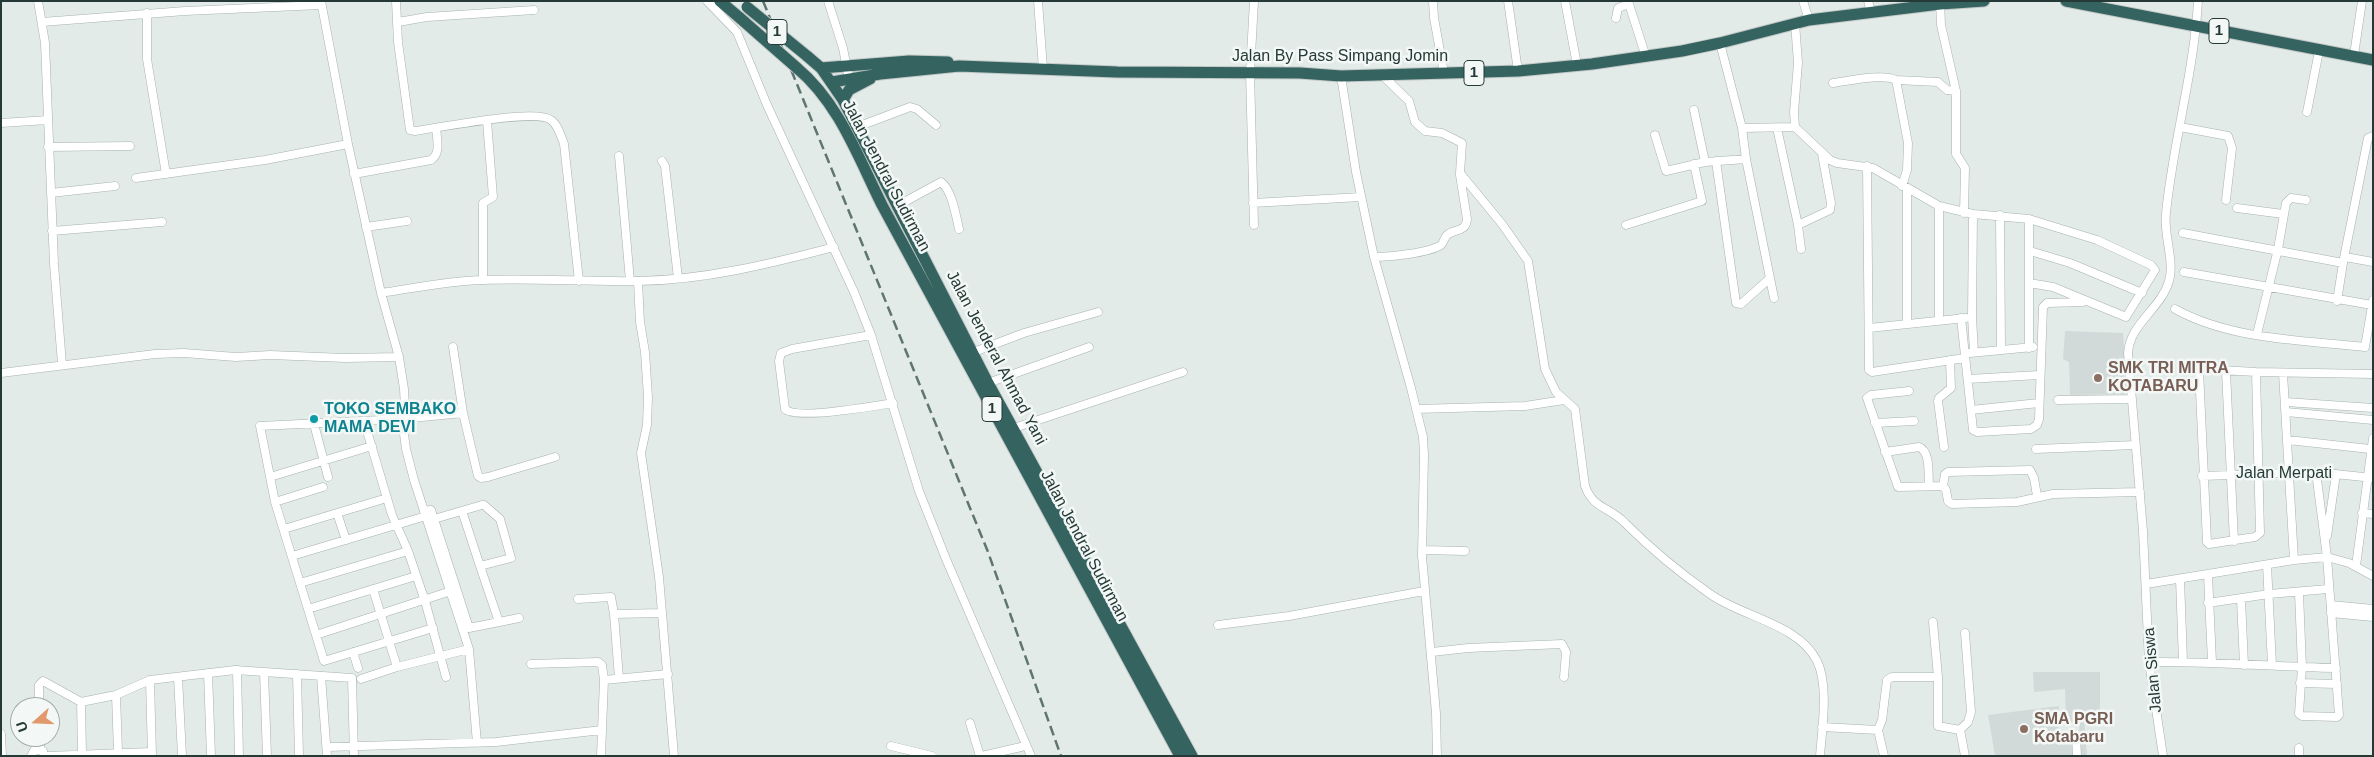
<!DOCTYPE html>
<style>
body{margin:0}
#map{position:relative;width:2374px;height:757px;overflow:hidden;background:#e3ebe8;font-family:Arial,sans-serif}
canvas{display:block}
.frame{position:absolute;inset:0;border:2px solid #253a37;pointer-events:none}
.north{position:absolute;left:10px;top:697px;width:50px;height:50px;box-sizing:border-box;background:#f3f8f6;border:1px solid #a1acaa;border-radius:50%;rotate:250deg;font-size:14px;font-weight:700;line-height:20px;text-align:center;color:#253a37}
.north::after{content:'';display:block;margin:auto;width:18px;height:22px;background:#e1986a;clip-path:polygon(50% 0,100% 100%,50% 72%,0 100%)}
</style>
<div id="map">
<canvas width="2374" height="757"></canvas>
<div class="frame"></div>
<div class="north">U</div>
</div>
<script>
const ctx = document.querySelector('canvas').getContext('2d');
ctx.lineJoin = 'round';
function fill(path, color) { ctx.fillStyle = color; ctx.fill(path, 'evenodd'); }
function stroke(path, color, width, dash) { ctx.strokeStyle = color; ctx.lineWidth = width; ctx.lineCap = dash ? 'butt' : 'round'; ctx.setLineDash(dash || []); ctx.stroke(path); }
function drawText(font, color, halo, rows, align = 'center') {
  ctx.font = font + ' Arial,sans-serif'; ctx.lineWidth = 5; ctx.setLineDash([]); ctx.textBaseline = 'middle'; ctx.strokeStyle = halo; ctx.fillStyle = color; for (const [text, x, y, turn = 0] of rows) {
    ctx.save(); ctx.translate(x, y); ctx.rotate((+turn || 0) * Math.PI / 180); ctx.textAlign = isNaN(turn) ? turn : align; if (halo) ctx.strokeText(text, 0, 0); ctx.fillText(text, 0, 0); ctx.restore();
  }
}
const built = new Path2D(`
 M 2065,331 L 2123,333 L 2127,394 L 2070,395 L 2069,362 L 2063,359 Z
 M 2033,672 L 2100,672 L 2100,718 L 2084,719 L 2087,756 L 2081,756 L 2079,722 L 2066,723 L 2065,689 L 2034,692 Z
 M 2059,706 L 2058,745 L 2072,744 L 2073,756 L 1995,756 L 1988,715 Z`);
const minor = new Path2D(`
 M 38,1 L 45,43 L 54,264 L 62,364
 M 321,1 L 348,144 L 381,293 C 415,288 448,281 483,280 C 535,278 587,282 639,281 C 704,280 770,264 834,247
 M 396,1 L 398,42 L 410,130 L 415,131 C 438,128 536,108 551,120 C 558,125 561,136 564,144 L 579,281
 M 707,1 L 737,32 L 767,105 L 854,292 L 871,335 L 919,491 L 946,559 L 1031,756
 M 828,1 L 843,48 L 849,79
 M 1038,1 L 1043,69
 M 1254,1 L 1250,73 L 1254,225
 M 1433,1 L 1434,18 L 1444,73
 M 1508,1 L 1518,71
 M 1565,1 L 1577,65
 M 1803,1 L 1809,20
 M 1868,1 L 1871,12
 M 1940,1 L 1941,25 L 1956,91 L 1956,154 L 1965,168 L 1964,213
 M 147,13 L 147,59 L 166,174
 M 1616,18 L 1618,8 L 1629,4 L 1646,57
 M 42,22 L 185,11 L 321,5
 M 398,22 L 427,17 L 534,10
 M 1795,23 L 1798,63 L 1794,112 L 1795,127
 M 1720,43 L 1742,128 L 1746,159 L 1774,298
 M 2354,55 L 2362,1
 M 1341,76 L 1356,172 L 1374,257 L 1411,388 L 1423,437 L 1424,455 L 1422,556 L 1436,713 L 1437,756
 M 1383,76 L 1409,101 L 1415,122 L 1425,131 L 1442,133 L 1462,143 L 1460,173 L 1502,224 L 1528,261 L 1545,369 L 1556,392 L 1575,409 L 1585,486 C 1593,509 1610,507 1625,523 C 1651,549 1680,573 1710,594 C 1742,617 1799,624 1817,661 C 1829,685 1822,730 1820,756
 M 1896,80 L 1938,82 L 1947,90 L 1956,91
 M 1833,83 C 1848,81 1883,73 1896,80 L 1908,143 L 1907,170 L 1902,186
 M 1694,110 L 1705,162
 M 2307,112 L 2319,51
 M 1,123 L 48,120
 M 857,127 L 910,107 L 917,109 L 936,125
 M 2180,127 L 2228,136 L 2232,148 L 2226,200
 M 1742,128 L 1795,127 L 1830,160 L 1837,163 L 1873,168 L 1939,206 L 1973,214 L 2029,219 L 2097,240 L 2151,265 L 2155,270 L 2126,317 L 2053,287 L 2029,283
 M 1777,128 L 1798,225 L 1830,210 L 1831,203 L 1822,154
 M 1655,135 L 1666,171 L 1705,162 L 1746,159
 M 48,147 L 130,146
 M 619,156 L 630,281
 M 662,161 L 665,166 L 678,278
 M 1716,161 L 1736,303 L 1741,304 L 1769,279
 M 1867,166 L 1869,370 L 1872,372 L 1965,358
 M 354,174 L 431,160 C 441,154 437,139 436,128
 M 136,178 L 265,160 L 348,144
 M 1907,189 L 1907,323
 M 51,193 L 115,186
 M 1253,203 L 1361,197
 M 897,206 L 941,182 C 952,190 956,216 959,229
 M 2237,208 L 2283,214
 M 1973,214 L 1972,317 L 1974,352
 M 2000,215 L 2001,349
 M 2029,219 L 2029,348
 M 1626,225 L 1702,201 L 1694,164
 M 1798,225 L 1801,249
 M 366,227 L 407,221
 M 52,231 L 162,222
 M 2183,233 L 2343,263
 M 2030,251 L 2070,263 L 2142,293
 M 1374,257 C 1389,257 1429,253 1441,245 C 1444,242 1444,238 1447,235 C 1455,228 1466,233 1467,219 L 1460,175
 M 2345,257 L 2373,262
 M 2184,272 L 2372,305
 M 483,280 L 483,203 L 493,197 L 487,121
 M 638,281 L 640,322 L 645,352 L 648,397 L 647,425 L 641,453 L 659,577 L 674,756
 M 381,293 L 399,357 L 404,389 L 405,408 L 402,419 L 406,449 L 414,480 L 469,649 L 477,743
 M 2337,301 L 2343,263 L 2368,138 L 2373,136
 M 2175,309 C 2231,340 2302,340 2365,347 L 2373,300
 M 1961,318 L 1973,430 L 1977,432 L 2031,429 L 2037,425 L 2039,419 L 2043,307 L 2047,303 L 2083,302
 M 1939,320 L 1939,206
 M 1869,328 L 1966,318
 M 2257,334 L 2278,249 L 2286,203 L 2291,198 L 2306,200
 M 871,335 L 792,349 L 781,353 L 779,361 L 785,409 C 795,420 875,406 893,403
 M 453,347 L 463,413 L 478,476 L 481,478 L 488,477 L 555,457
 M 974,352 L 1024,333 L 1098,312
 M 1970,353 L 2033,347
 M 2226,371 L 2234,541
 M 2256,372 L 2260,533 L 2255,537 L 2209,544 L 2207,542 L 2199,370 L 2203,369 L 2256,372 L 2373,374
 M 1,373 L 155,354 L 184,353 L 236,357 L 270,355 L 345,358 L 399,357
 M 2283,373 L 2294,560
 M 1968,379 L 2039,375
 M 988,383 L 1089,347
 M 1909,391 L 1871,395 L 1867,398 L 1898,487 L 1943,486 L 1946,490 L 1948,501 L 1952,504 L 2017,502 L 2053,494 L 2140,492
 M 2058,400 L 2132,399
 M 2286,402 L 2373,408
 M 1416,409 L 1525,406 L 1564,400
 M 1971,410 L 2039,403
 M 2286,412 L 2373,420
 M 364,421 L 392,515 L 408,551 L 425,601 L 446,677
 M 1875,423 L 1914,421
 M 314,424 L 328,477
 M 1014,428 L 1183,372
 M 2288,440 L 2370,449
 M 1944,447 L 1938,401 L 1939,398 L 1951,388 L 1950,360
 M 2036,449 L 2135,445
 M 1885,452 L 1919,447 C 1931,452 1928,475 1929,486
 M 2202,476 L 2316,472 L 2373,478
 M 270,477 L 372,446
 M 1943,486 L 1945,474 L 1948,472 L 2030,470 L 2034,478 L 2037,496
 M 275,502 L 323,487
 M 424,511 L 431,510 L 469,628 L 519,618
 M 337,513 L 346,540
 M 2362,513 L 2373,514
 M 434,519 L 482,505 L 484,505 L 500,519 L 511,558 L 480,566 L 462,511
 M 284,529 L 387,498
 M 2327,536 L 2336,474
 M 1422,550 L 1465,551
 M 292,556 L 426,516
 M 2267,565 L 2272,665
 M 480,566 L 499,622
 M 2356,566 L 2373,438
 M 2208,575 L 2212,662
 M 2180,579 L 2183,662
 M 300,583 L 408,551
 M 2146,584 L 2294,560 L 2327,557 L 2349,563 L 2373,576
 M 373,589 L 397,667
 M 2299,593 L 2302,667 L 2299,714 L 2302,716 L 2337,717 L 2339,715 L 2327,557 L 2316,472
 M 578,599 L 611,597 L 614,614 L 662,613
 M 2241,599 L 2244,665
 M 2208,603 L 2269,594 L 2328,589
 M 2331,605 L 2373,609
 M 308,609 L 416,576
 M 2331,613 L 2373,617
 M 614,614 L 619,678
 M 1933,622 L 1938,677 L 1938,726 L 1960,730
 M 1218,625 L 1289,616 L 1424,591
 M 433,628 L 324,661 L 275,502 L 260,426 L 402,419 L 463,413
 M 1965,633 L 1971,712 L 1968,722 L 1960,730 L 1965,756
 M 316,635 L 451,591
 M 353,652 L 358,668
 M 1432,652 L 1468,648 L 1562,644 L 1566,652 L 1564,677
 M 2149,662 C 2212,661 2274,667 2336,668
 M 531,664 L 598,662 L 602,665 L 604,680
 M 237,670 L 239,756
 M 264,672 L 267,756
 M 208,673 L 211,756
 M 297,674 L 299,756
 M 321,676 L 327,756
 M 178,677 L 182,756
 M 361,679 L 397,667 L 469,649
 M 150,680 L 152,756
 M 2300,683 L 2337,684
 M 116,695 L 118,752
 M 81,702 L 82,754
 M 39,707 L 39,685 L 43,681 L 81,702 L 116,695 L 150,680 L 235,670 L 352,678 L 354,756
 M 970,723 L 980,756
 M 1822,727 L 1878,730
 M 602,730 L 604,680 L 668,674
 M 1,734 L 2,756
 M 2076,736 L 2077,756
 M 40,737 L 40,749
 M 891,746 L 932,756
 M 327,747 L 496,742 L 602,730 L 601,756
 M 2299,748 L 2299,756
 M 31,756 L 35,749 L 43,751 L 44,756
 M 48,756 L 151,752
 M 982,756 L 1021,747
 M 1884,756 L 1878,730 L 1882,720 L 1887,680 L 1892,677 L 1938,677
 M 2163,756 L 2149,662 L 2143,531 L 2128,353 C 2130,323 2161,309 2169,281 C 2175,262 2163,233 2166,213 C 2173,142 2194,73 2198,1`);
const highway = new Path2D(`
 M 720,1 L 740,18
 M 2066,1 L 2373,60
 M 807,56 L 821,68 L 843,100 L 988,383 L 1192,756
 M 797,68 C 839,103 858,157 882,205 L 1180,756
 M 821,68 L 909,61 L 948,62
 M 832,82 L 880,74 L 959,66 L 1117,72 L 1300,73 L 1341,76 L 1518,71 L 1592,64 L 1682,51 L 1720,43 L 1809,20 L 1940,4 L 1984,1
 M 843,100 L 849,90 L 870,79`);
const rail = new Path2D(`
 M 763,1 L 988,552 L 1061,756`);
const highwayBridge = new Path2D(`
 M 747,7 L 807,56
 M 740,18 L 797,68`);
const markers = [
 [2098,378,5,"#8d6e63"],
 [314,419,5,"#0f9aa8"],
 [2024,729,5,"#8d6e63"]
];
const shields = [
 [2219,31,20],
 [777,32,20],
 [1474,73,20],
 [992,409,20]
];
const shieldNames = [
 ["1",2219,31],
 ["1",777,32],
 ["1",1474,73],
 ["1",992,409]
];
const streetNames = [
 ["Jalan By Pass Simpang Jomin",1340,57],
 ["Jalan Jendral Sudirman",886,176,62],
 ["Jalan Jenderal Ahmad Yani",996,358,62],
 ["Jalan Merpati",2284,474],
 ["Jalan Jendral Sudirman",1084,546,62],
 ["Jalan Siswa",2153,670,-95]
];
const educationNames = [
 ["SMK TRI MITRA",2108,369],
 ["KOTABARU",2108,387],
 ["SMA PGRI",2034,720],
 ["Kotabaru",2034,738]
];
const cultureNames = [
 ["TOKO SEMBAKO",324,410],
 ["MAMA DEVI",324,428]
];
fill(built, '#d1dad8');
stroke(minor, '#a6b2af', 9);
stroke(highway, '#c2c8c7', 13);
stroke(minor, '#fff', 8);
stroke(highway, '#346360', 11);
stroke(rail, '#5f7572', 2.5, [10, 5]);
stroke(highwayBridge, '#c2c8c7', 13, []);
stroke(highwayBridge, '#346360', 11);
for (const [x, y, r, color] of markers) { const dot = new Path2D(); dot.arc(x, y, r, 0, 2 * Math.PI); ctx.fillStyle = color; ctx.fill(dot); stroke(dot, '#f3f8f6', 2); }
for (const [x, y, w] of shields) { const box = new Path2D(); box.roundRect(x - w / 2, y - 12.5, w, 25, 4); ctx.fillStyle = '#f3f8f6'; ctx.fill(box); stroke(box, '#253a37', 1); }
drawText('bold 15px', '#253a37', null, shieldNames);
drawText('16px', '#253a37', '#f3f8f6', streetNames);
drawText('bold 16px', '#785e54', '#f3f8f6', educationNames, 'left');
drawText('bold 16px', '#0d838f', '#f3f8f6', cultureNames, 'left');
</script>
